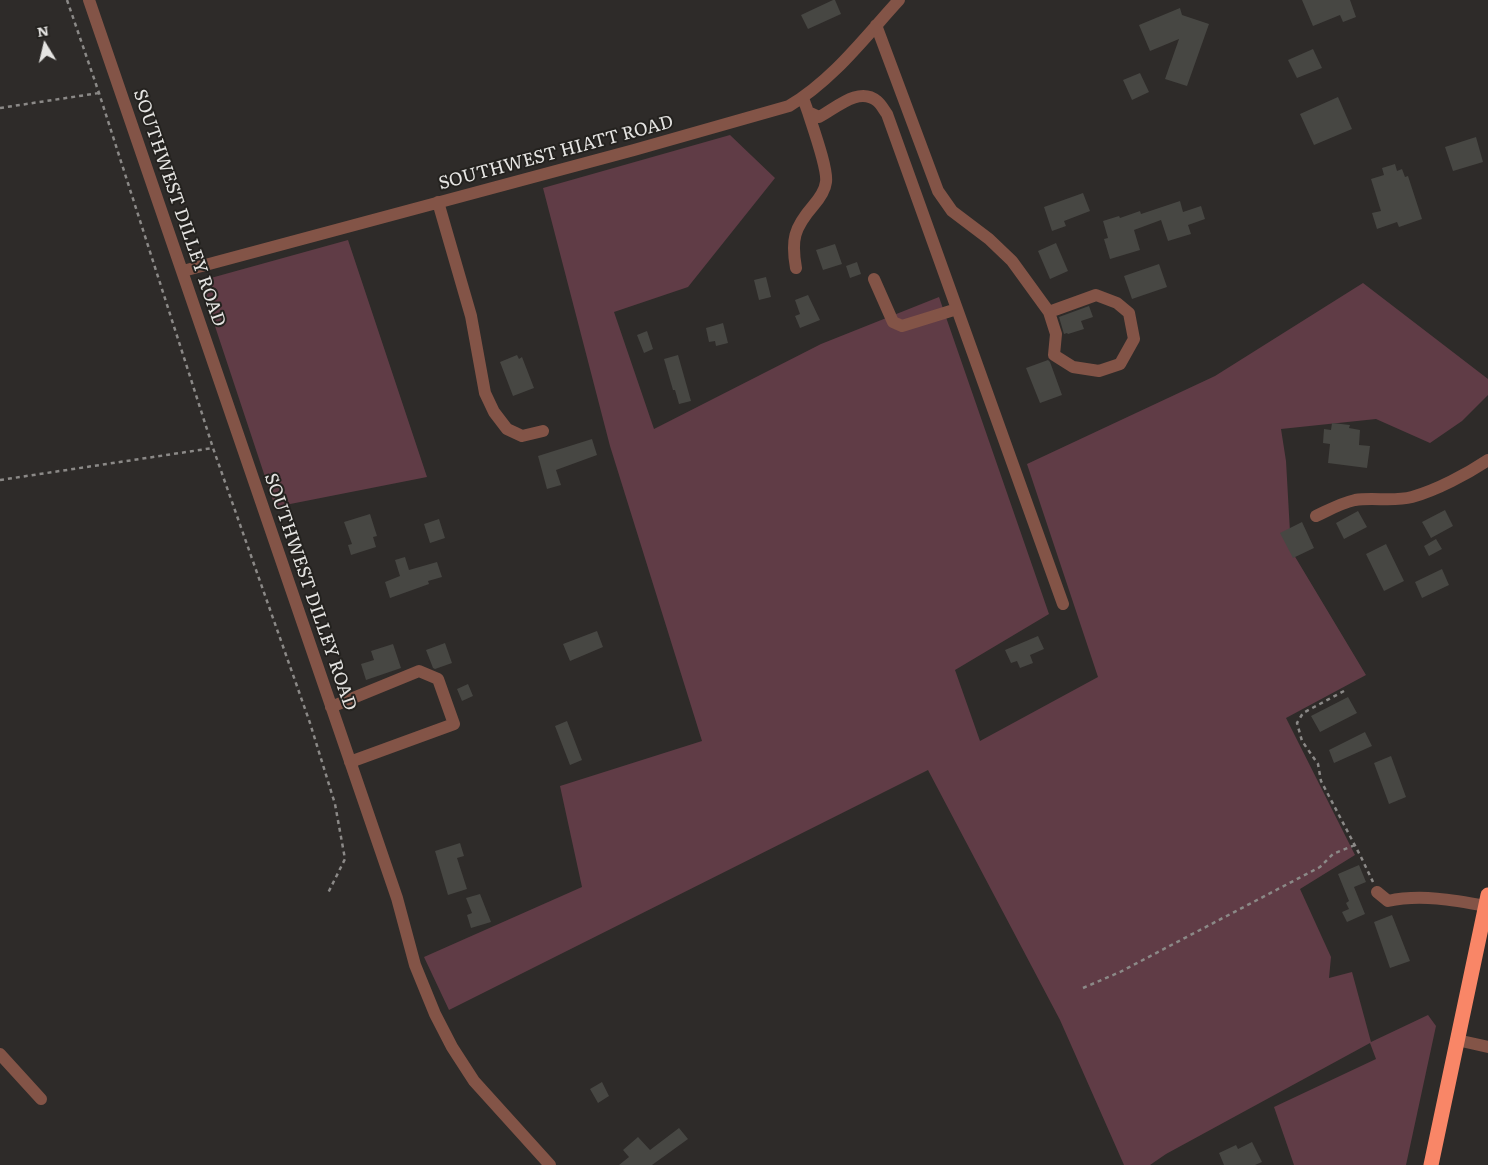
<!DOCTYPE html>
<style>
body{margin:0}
#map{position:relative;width:1488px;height:1165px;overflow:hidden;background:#2e2b29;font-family:Literata,serif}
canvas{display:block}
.north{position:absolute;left:20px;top:20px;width:50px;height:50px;-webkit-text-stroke:4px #24221f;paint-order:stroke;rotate:351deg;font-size:14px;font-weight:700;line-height:20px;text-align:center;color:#e5e4e2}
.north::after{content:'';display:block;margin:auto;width:18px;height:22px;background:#e5e4e2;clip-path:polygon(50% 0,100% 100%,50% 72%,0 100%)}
</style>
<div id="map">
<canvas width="1488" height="1165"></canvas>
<div class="north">N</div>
</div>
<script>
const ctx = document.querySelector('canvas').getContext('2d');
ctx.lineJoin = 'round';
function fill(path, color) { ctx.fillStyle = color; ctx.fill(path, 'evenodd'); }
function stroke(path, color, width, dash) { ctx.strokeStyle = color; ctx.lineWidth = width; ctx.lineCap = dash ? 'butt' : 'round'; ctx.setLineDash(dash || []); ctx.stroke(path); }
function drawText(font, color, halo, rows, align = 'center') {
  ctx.font = font + ' Literata,serif'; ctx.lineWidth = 4; ctx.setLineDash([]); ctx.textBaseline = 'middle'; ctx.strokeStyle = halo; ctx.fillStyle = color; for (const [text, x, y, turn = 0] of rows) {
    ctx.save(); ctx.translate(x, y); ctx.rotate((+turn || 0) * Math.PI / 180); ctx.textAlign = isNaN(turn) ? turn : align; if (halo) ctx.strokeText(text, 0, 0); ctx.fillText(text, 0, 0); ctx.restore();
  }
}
const green = new Path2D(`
 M 730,135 L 775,178 L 688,287 L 614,312 L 654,429 L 821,344 L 939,297 L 1049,614 L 955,670 L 980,741 L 1098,677 L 1027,464 L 1215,376 L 1363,283 L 1488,379 L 1488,395 L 1462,421 L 1430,443 L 1376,419 L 1281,429 L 1286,461 L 1291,550 L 1366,675 L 1286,718 L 1355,855 L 1300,889 L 1331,957 L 1329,978 L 1352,972 L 1371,1042 L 1428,1015 L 1436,1026 L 1406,1165 L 1294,1165 L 1274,1107 L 1376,1059 L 1370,1043 L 1166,1154 L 1150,1165 L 1124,1165 L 1060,1020 L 928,770 L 449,1010 L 424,957 L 582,887 L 560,786 L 702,741 L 610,446 L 543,188 Z
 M 348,240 L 427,477 L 275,507 L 200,281 Z`);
const building = new Path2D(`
 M 833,0 L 835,0 L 841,14 L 808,29 L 801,15 Z
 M 1302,0 L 1350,0 L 1356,17 L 1343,22 L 1340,15 L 1313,26 Z
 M 1180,8 L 1182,15 L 1209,24 L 1187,86 L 1165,79 L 1179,39 L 1150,51 L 1139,25 Z
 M 1313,49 L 1322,68 L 1297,78 L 1288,60 Z
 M 1140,73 L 1149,92 L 1132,100 L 1123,80 Z
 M 1338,97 L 1352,129 L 1314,145 L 1300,114 Z
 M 1476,137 L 1483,162 L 1453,171 L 1445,147 Z
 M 1395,164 L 1397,171 L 1402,169 L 1405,177 L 1408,176 L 1422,219 L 1399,227 L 1397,222 L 1377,229 L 1372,213 L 1381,211 L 1371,179 L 1384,175 L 1382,168 Z
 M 1083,193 L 1090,211 L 1064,221 L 1066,226 L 1052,231 L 1044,207 Z
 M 1180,201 L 1183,212 L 1201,206 L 1205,219 L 1188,225 L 1191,234 L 1168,241 L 1161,220 L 1134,230 L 1140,250 L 1110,259 L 1104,239 L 1108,238 L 1103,221 L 1119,216 L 1120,218 L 1140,211 L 1141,214 Z
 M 1056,243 L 1068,271 L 1050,279 L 1038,251 Z
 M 835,244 L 842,264 L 823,270 L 816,250 Z
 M 857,262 L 861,274 L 850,278 L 846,266 Z
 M 1159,264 L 1167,287 L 1132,299 L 1124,276 Z
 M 766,277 L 771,297 L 759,300 L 754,280 Z
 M 808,295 L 820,320 L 800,328 L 795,316 L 800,314 L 795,300 Z
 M 1089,306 L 1093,317 L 1081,321 L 1084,329 L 1068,334 L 1067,333 L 1064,334 L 1059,317 Z
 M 723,323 L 728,343 L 716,346 L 715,341 L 709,342 L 706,328 Z
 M 647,331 L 653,349 L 644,353 L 637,335 Z
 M 517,355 L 519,359 L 522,357 L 534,388 L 513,396 L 500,362 Z
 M 678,355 L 691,401 L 679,404 L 675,390 L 673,390 L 664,359 Z
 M 1048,360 L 1050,362 L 1062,395 L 1040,403 L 1026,368 Z
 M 1332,423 L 1350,425 L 1349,428 L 1360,430 L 1359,445 L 1370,446 L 1367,468 L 1328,463 L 1330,444 L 1323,443 L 1324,429 L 1331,430 Z
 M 592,439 L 597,455 L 556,470 L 561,485 L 547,489 L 538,456 Z
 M 1445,510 L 1453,526 L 1431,538 L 1422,522 Z
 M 1358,511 L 1367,527 L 1344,539 L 1336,523 Z
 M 370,514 L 377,536 L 373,537 L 376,547 L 351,555 L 348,545 L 352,544 L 344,522 Z
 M 439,519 L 445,538 L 430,543 L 424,524 Z
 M 1302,522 L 1314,548 L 1293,558 L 1280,533 Z
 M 1436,539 L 1442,549 L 1429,556 L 1424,546 Z
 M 1386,544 L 1404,581 L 1384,591 L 1366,554 Z
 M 405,557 L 409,570 L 437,562 L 442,577 L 428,581 L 429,584 L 390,598 L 385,582 L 400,576 L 395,560 Z
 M 1442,569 L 1449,585 L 1422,598 L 1415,582 Z
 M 597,631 L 603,647 L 570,661 L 563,644 Z
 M 1038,636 L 1044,649 L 1030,655 L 1033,663 L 1020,668 L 1017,661 L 1011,663 L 1005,650 Z
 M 445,643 L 452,663 L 435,669 L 433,668 L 426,650 Z
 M 393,644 L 401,668 L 366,680 L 361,664 L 374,660 L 371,651 Z
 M 468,684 L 473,696 L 462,701 L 457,689 Z
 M 1348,697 L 1357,713 L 1320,732 L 1311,716 Z
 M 567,721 L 582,760 L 570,765 L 555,726 Z
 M 1365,732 L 1372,746 L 1334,763 L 1329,750 Z
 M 1391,756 L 1406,797 L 1389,804 L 1374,763 Z
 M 460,843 L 464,856 L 457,858 L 467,889 L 448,895 L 435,851 Z
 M 1359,865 L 1366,882 L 1354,887 L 1365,914 L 1347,922 L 1342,912 L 1349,909 L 1346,903 L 1349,901 L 1338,874 Z
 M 480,894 L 491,922 L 471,928 L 467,915 L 472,913 L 466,898 Z
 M 1392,915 L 1410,961 L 1390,968 L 1374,922 Z
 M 602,1082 L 609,1096 L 598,1103 L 590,1089 Z
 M 679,1128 L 688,1139 L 652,1165 L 619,1165 L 629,1157 L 623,1150 L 638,1137 L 650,1150 Z
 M 1252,1142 L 1262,1162 L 1255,1165 L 1224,1165 L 1219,1153 L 1236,1145 L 1238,1149 Z`);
const path = new Path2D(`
 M 67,0 L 99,93 L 213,448
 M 0,108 L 99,93
 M 0,480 L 213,448 L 310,723 L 335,804 L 345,859 L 328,893
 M 1344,691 L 1303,713 L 1297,723 L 1302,741 L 1318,764 L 1321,781 L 1361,857 L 1373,882
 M 1083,988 L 1120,972 L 1320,867 L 1333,854 L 1355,845`);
const minor = new Path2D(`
 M 89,0 L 397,898 L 415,965 L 435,1014 L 452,1047 L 474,1081 L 550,1165
 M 876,25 L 938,191 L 952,211 L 989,239 L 1012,261 L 1049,312 L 1056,334 L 1054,355 L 1073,367 L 1099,371 L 1120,364 L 1134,339 L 1129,313 L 1117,303 L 1096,295 L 1049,312
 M 803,98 L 808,112 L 819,117 C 836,108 859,86 877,101 C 881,104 884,110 887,114 L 1063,604
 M 438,202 L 471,316 L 485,393 L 494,412 L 507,429 L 522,436 L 543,431
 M 796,268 C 791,240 794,228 813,206 C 819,199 825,191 826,182 C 828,169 813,128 808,112
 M 183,271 L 634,150 L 789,106 C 833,80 865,37 899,0
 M 874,279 L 893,322 L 902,326 L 957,309
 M 1316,516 C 1329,510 1341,503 1355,500 C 1374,497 1393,502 1412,497 C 1437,490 1467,474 1488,460
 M 331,707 L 419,671 L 438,679 L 454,724 L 350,762
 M 1377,892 L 1388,901 C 1420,894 1454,900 1486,906
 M 1457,1040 L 1488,1047
 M 0,1054 L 41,1099`);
const highway = new Path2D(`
 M 1431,1165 L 1488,895`);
const streetNames = [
 ["SOUTHWEST HIATT ROAD",556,153,-15],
 ["SOUTHWEST DILLEY ROAD",179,208,71],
 ["SOUTHWEST DILLEY ROAD",310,592,71]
];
fill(green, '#603c46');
fill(building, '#474743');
stroke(path, '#8b8987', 2.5, [4, 4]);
stroke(minor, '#835447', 12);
stroke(highway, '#f98667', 15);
drawText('18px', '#e5e4e2', '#24221f', streetNames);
</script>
